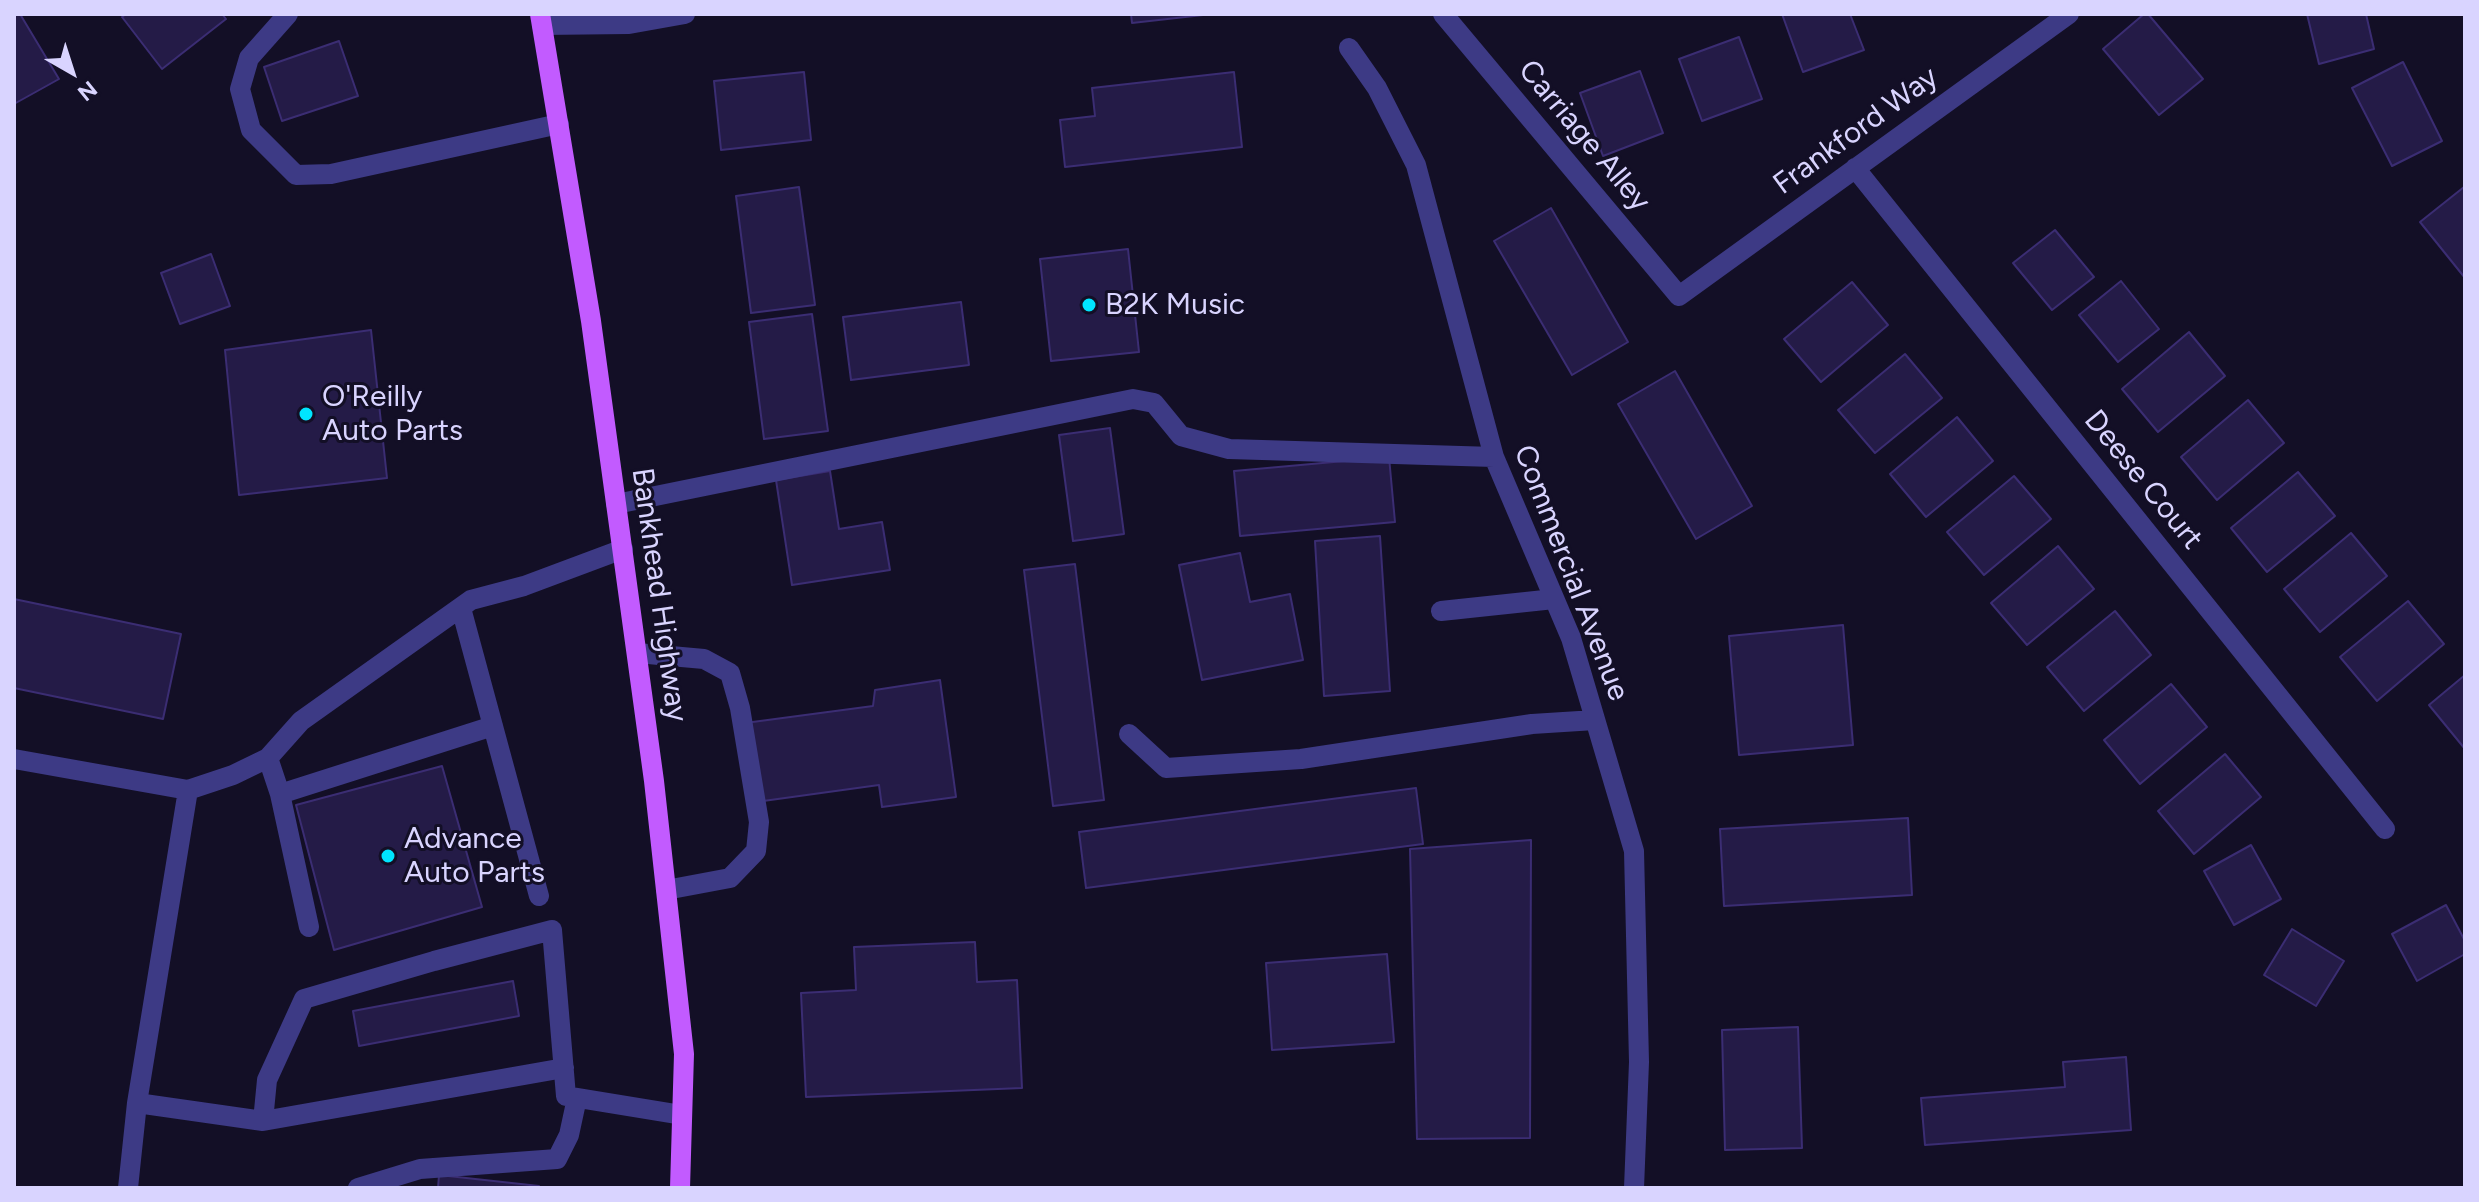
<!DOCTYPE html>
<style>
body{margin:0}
#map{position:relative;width:2479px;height:1202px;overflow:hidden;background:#130f26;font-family:Figtree,sans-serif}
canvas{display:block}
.frame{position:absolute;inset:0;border:16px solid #d9d4ff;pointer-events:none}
.north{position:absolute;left:32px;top:32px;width:80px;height:80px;-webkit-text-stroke:6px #130f26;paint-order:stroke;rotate:141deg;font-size:22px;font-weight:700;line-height:32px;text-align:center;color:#d9d4ff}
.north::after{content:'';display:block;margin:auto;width:28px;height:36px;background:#d9d4ff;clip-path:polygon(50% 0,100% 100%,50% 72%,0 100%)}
</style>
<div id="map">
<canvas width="2479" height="1202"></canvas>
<div class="frame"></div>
<div class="north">N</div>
</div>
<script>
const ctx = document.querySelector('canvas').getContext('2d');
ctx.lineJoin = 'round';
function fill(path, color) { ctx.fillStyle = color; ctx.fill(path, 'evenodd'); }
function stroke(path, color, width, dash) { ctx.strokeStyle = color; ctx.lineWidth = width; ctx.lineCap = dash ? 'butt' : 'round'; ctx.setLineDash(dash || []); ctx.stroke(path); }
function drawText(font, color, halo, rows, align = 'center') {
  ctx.font = font + ' Figtree,sans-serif'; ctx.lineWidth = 6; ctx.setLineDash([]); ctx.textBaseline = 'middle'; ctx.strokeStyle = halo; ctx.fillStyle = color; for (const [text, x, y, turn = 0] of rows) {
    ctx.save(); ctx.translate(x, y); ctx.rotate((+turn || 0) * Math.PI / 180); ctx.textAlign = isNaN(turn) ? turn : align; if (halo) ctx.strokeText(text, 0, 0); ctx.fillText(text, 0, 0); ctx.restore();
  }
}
const building = new Path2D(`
 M 14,14 L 20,14 L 59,79 L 14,104 Z
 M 126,14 L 222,14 L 226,19 L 162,69 L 122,17 Z
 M 1131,14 L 1212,14 L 1132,23 Z
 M 1782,14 L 1850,14 L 1864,50 L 1803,72 Z
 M 2144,14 L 2148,14 L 2203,79 L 2159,115 L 2103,49 Z
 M 2307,14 L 2366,14 L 2374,49 L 2319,64 Z
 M 1739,37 L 1762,99 L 1702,121 L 1679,59 Z
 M 339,41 L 358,96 L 282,121 L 264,67 Z
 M 2403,62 L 2442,141 L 2392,166 L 2352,88 Z
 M 1640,71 L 1663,133 L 1603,156 L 1580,93 Z
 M 804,72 L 811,140 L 721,150 L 714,81 Z
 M 1234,72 L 1242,147 L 1065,167 L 1060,120 L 1095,116 L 1092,88 Z
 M 799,187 L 815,305 L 751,313 L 736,196 Z
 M 2464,187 L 2465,188 L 2465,278 L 2420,222 Z
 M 1551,208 L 1628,342 L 1572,375 L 1494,241 Z
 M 2055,230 L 2094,277 L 2052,310 L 2013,263 Z
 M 1128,249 L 1139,352 L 1051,361 L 1040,259 Z
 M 211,254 L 230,306 L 180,324 L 161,273 Z
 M 2121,281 L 2159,329 L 2118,362 L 2079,315 Z
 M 1852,282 L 1888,325 L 1821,382 L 1784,339 Z
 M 961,302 L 969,365 L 851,380 L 843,317 Z
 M 812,314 L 828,431 L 764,439 L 749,322 Z
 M 371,330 L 387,478 L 239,495 L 225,350 Z
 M 2189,332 L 2225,376 L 2158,432 L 2122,389 Z
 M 1905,354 L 1942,398 L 1875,453 L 1838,410 Z
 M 1675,371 L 1752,506 L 1696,539 L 1618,404 Z
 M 2248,400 L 2284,443 L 2217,500 L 2181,457 Z
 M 1957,417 L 1993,461 L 1926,517 L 1890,474 Z
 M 1110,428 L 1124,534 L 1073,541 L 1059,435 Z
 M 1389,457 L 1395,522 L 1240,536 L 1234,471 Z
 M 830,471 L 839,529 L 882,522 L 890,570 L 792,585 L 776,480 Z
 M 2298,472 L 2335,516 L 2267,572 L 2231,528 Z
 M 2014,476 L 2051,519 L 1984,575 L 1947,532 Z
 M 2351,533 L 2387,576 L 2320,632 L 2284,589 Z
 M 1380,536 L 1390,691 L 1324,696 L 1315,541 Z
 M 2058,546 L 2094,589 L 2027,645 L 1991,603 Z
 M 1240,553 L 1250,602 L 1290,594 L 1303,660 L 1202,680 L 1179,565 Z
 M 1075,564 L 1104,800 L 1053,806 L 1024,570 Z
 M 14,599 L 181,634 L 163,719 L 14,688 Z
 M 2408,601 L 2444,644 L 2377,701 L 2340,657 Z
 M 2115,611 L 2151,655 L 2084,711 L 2047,667 Z
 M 1843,625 L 1853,745 L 1739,755 L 1729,636 Z
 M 2465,675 L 2465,749 L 2429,705 Z
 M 940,680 L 956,797 L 882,807 L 879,785 L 756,802 L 745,723 L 873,706 L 875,690 Z
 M 2171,684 L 2207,727 L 2140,784 L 2104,740 Z
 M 2225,754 L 2261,797 L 2194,854 L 2158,811 Z
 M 442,766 L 482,907 L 334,950 L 296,805 Z
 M 1416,788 L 1423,844 L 1086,888 L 1079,832 Z
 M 1908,818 L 1912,895 L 1724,906 L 1720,829 Z
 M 1531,840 L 1530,1138 L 1417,1139 L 1410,849 Z
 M 2251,845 L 2281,899 L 2234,925 L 2204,871 Z
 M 2446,905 L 2465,941 L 2465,954 L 2417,981 L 2392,934 Z
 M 2292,929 L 2344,961 L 2316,1006 L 2264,975 Z
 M 975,942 L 977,982 L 1017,980 L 1022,1088 L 806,1097 L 801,993 L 856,990 L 854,947 Z
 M 1387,954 L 1394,1042 L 1272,1050 L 1266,963 Z
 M 513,981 L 519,1016 L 359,1046 L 353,1011 Z
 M 1798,1027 L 1802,1148 L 1725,1150 L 1722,1030 Z
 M 2126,1057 L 2131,1130 L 1925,1145 L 1921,1098 L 2065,1087 L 2063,1062 Z
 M 439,1175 L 539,1186 L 539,1188 L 438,1188 Z`);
const minor = new Path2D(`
 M 288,14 L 249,58 L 240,89 L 251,130 L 296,175 L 331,174 L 559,124
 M 1443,14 L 1679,296 L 2069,14
 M 542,25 L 629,24 L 685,14
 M 1349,48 L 1377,88 L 1416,165 L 1494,457 L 1571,638 L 1634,851 L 1639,1062 L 1634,1188
 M 1855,168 L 2385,829
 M 616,504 L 1133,399 L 1154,403 L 1181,436 L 1229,449 L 1494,457
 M 461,608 L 539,896
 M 1441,611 L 1554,599
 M 637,653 L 704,659 L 730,673 L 740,708 L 759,822 L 756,851 L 730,878 L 666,890
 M 1129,734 L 1166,768 L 1301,759 L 1532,724 L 1595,720
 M 268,758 L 280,794 L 493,726
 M 14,759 L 188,790 L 233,775 L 268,758 L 301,721 L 471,600 L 524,586 L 623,549
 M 280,794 L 309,927
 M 137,1103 L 263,1121 L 267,1080 L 304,999 L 434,961 L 552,930 L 566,1096 L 682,1115
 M 263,1121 L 564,1068
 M 128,1188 L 137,1103 L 188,790
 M 358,1188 L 420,1169 L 557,1159 L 569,1135 L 577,1098`);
const major = new Path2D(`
 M 540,14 L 591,321 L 654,781 L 684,1054 L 680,1188`);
const markers = [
 [1089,305,8,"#00e5ff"],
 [306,414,8,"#00e5ff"],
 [388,856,8,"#00e5ff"]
];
const streetNames = [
 ["Frankford Way",1856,131,-36],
 ["Carriage Alley",1584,136,50],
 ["Deese Court",2143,480,51],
 ["Commercial Avenue",1571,573,69],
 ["Bankhead Highway",659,595,82]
];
const poiNames = [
 ["B2K Music",1105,305],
 ["O'Reilly",322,397],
 ["Auto Parts",322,431],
 ["Advance",404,839],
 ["Auto Parts",404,873]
];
fill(building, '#241b47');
stroke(building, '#3b2d73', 2);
stroke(minor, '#3d3a85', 20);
stroke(major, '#c25bff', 20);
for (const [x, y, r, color] of markers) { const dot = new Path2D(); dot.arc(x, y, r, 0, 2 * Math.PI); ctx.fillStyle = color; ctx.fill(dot); stroke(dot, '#130f26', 3); }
drawText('30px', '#d9d4ff', '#130f26', streetNames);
drawText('30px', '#d9d4ff', '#130f26', poiNames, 'left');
</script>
